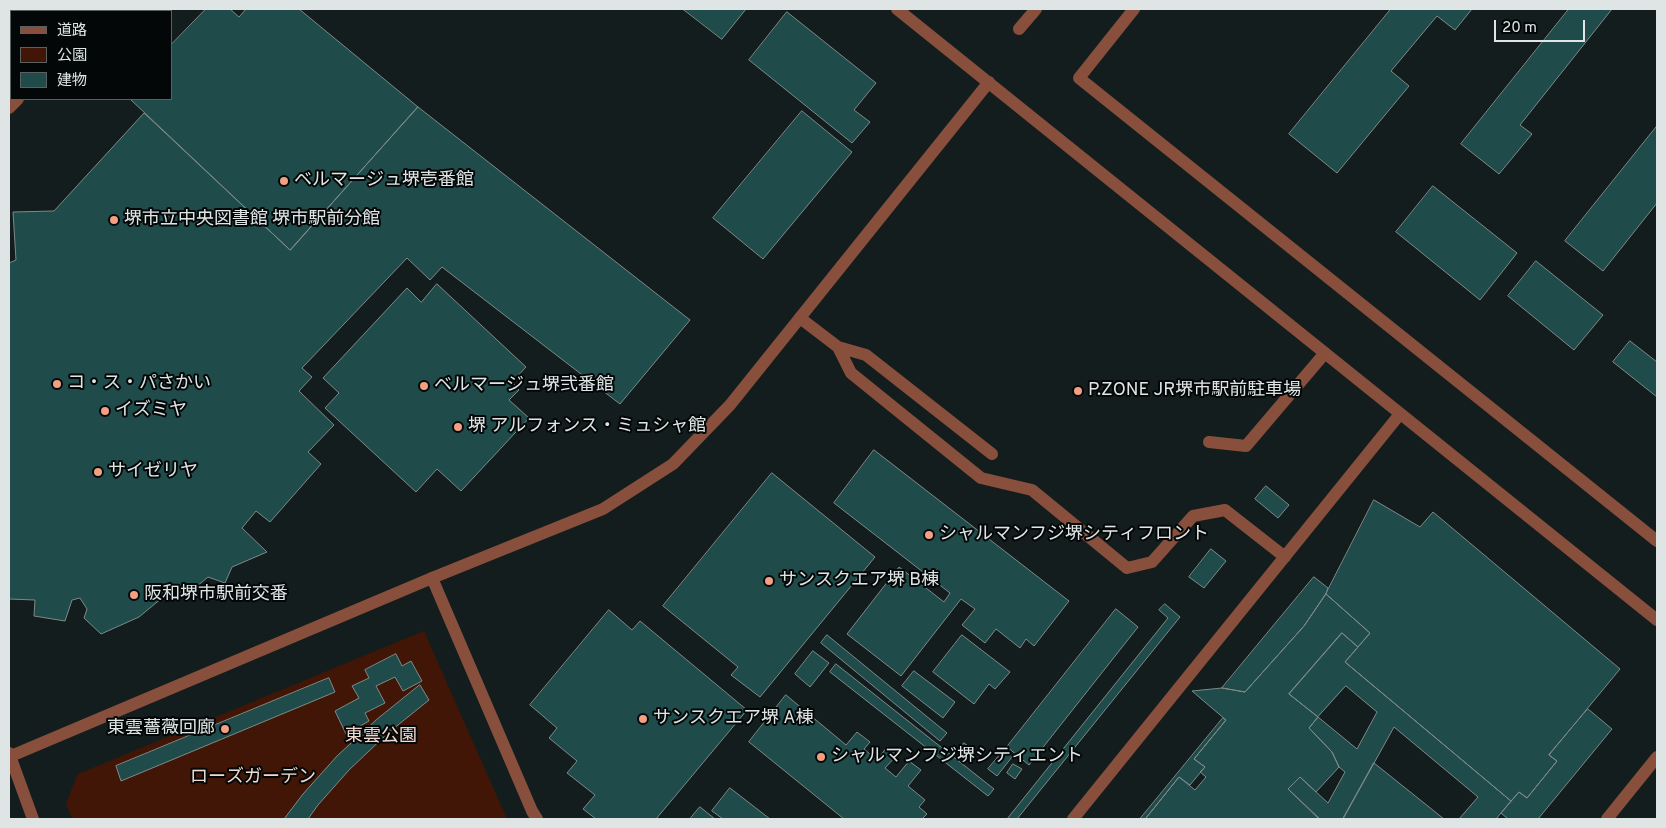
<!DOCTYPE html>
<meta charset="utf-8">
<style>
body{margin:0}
#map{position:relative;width:1666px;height:828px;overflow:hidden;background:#141d1d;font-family:Overpass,"Noto Sans JP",sans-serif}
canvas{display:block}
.frame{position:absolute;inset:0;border:10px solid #dfe5e5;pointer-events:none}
.legend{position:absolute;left:10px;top:10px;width:162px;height:90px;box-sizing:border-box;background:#040707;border:1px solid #5c6060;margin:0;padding:6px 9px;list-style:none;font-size:15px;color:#dfe5e5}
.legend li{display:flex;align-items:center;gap:10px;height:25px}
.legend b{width:25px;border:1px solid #5c6060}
.scale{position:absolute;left:1494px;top:20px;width:91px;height:22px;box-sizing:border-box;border:2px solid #dfe5e5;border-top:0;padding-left:6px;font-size:15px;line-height:18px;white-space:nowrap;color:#dfe5e5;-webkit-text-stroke:4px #040707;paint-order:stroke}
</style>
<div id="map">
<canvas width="1666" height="828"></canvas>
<div class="frame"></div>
<ul class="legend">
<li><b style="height:6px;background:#884f3d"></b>道路</li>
<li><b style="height:14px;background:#421606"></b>公園</li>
<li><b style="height:14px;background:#1f4b4a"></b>建物</li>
</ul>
<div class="scale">20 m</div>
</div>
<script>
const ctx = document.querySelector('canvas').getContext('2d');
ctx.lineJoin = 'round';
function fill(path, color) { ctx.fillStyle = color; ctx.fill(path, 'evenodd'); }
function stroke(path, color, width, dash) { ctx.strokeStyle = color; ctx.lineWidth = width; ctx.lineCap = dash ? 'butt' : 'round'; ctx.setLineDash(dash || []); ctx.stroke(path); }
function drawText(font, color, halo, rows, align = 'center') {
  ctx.font = font + ' Overpass,"Noto Sans JP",sans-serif'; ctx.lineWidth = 4; ctx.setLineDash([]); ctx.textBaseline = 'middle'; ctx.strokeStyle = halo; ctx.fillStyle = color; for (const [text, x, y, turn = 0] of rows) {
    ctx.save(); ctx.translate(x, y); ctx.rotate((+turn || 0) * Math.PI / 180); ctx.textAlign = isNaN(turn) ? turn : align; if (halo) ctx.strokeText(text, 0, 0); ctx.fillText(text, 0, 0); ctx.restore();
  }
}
const green = new Path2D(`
 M 424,631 L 507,819 L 72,819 L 66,803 L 78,774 Z`);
const building = new Path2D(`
 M 9,9 L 13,9 L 16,11 L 11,11 L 11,21 L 9,24 Z
 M 206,9 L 230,9 L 239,17 L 246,9 L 299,9 L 418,107 L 290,250 L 130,99 L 171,99 L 171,45 Z
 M 683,9 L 746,9 L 722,39 Z
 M 1391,9 L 1472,9 L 1455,30 L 1437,16 L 1391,71 L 1409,86 L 1337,173 L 1289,134 Z
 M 1569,9 L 1612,9 L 1520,125 L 1532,134 L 1499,174 L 1461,144 Z
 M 787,12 L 876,83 L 854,110 L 870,122 L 852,143 L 749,60 Z
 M 418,107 L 690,320 L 620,404 L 442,267 L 430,280 L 407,258 L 302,368 L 312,377 L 299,391 L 334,425 L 308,452 L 321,464 L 270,522 L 256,511 L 242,528 L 267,552 L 232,567 L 225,583 L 208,577 L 183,598 L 174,588 L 139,617 L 101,634 L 84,618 L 87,609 L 80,598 L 72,600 L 65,621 L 34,616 L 35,600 L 9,599 L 9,263 L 16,260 L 13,212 L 54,211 L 144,113 L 290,250 Z
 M 802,111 L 852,152 L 763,259 L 713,218 Z
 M 1657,126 L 1657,203 L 1603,271 L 1565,241 Z
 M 1433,186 L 1517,253 L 1480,300 L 1396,232 Z
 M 1536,261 L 1603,315 L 1574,350 L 1508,296 Z
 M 437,284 L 526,367 L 512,382 L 519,390 L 509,400 L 529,418 L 461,491 L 437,469 L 416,492 L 325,408 L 339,393 L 323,378 L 407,288 L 421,302 Z
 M 1630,341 L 1657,362 L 1657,397 L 1613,362 Z
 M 874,450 L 1069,601 L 1034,646 L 1026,639 L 1020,648 L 996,629 L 985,643 L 962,625 L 975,609 L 961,599 L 901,676 L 847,634 L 899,567 L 944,602 L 950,593 L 834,503 Z
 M 772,473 L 875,557 L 760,697 L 731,675 L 738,667 L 663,606 Z
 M 1266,486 L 1289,505 L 1278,518 L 1255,499 Z
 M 1374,500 L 1420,527 L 1433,512 L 1620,669 L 1549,755 L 1557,761 L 1527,798 L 1519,792 L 1511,801 L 1345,662 L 1370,633 L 1326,594 Z
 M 1211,549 L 1226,561 L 1204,588 L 1189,577 Z
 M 1314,577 L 1328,588 L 1326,594 L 1304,626 L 1245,692 L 1222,688 Z
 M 1326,594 L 1370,633 L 1358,647 L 1342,633 L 1289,694 L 1318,717 L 1309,728 L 1332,752 L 1339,767 L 1316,792 L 1300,777 L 1288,789 L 1318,818 L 1317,819 L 1148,819 L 1146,818 L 1179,777 L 1195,790 L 1206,777 L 1200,772 L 1205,767 L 1194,759 L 1226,720 L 1192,691 L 1222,688 L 1245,692 L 1304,626 Z
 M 1165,604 L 1180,617 L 1017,819 L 1007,819 L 1168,618 L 1159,610 Z
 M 1116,609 L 1138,627 L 1029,765 L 1007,747 Z
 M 609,610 L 632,630 L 640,621 L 747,710 L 656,819 L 596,819 L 583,809 L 595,795 L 567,773 L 577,761 L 549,738 L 557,728 L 530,705 Z
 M 1342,633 L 1358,647 L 1345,662 L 1511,801 L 1496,819 L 1459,819 L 1478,797 L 1394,727 L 1343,819 L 1320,819 L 1288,789 L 1300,777 L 1328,803 L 1345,772 L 1339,767 L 1332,752 L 1309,728 L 1318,717 L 1289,694 ZM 1346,686 L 1377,712 L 1357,749 L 1318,717 Z
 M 827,635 L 947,733 L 940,741 L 821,643 Z
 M 962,635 L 1010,672 L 995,689 L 989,684 L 974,704 L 933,672 Z
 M 813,651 L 829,663 L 810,687 L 795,674 Z
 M 396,654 L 402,666 L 411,661 L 422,681 L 403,691 L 395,677 L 376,686 L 385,703 L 365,713 L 369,721 L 346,734 L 335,711 L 359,698 L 352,686 L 369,678 L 365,670 Z
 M 836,664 L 994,789 L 988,796 L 830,672 Z
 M 914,671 L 955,702 L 943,718 L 902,686 Z
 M 329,678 L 335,692 L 121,781 L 116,766 Z
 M 420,685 L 429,700 L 388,733 L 349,770 L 318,805 L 308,819 L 284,819 L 303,794 L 337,756 L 376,720 Z
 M 786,695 L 846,745 L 857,732 L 870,742 L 864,749 L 877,760 L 887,747 L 897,755 L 885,768 L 896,777 L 909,761 L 921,770 L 908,786 L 925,800 L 919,807 L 927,814 L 922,819 L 844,819 L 749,742 Z
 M 1588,709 L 1612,729 L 1538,819 L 1508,819 L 1501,813 L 1519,792 L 1527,798 L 1557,761 L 1549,755 Z
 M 1223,718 L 1226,720 L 1194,759 L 1205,767 L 1190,785 L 1179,777 L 1146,818 L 1148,819 L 1140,819 Z
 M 964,743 L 972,749 L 966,757 L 958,752 Z
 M 1004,750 L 1012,757 L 997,776 L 988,769 Z
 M 1374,763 L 1444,819 L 1343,819 Z
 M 1013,764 L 1022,769 L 1015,779 L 1007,773 Z
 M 730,788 L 770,819 L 723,819 L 712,811 Z
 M 700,807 L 715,819 L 690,819 Z`);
const service = new Path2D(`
 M 1134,9 L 1079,78 L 1657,541
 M 1019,29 L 1036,9
 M 800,318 L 838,347 L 866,355 L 992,454
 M 838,347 L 851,373 L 981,478 L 1032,490 L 1127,568 L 1152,562 L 1193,516 L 1225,510 L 1285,557
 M 1209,442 L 1246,446 L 1325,353
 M 1073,819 L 1400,414
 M 1607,819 L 1657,757`);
const minor = new Path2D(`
 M 432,578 L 532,811 L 537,819`);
const tertiary = new Path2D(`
 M 897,9 L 1657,620
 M 100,11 L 102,9
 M 9,108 L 18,99
 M 9,753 L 33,819
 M 11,756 L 432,578 L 603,509 L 673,464 L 730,405 L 989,82`);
const markers = [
 [284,181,5,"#f39f83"],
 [114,220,5,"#f39f83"],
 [57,384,5,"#f39f83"],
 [424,386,5,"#f39f83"],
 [1078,391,5,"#f39f83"],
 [105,411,5,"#f39f83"],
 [458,427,5,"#f39f83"],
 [98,472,5,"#f39f83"],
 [929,535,5,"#f39f83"],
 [769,581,5,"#f39f83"],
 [134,595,5,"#f39f83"],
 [643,719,5,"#f39f83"],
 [225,729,5,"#f39f83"],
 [821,757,5,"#f39f83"]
];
const poiNames = [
 ["ベルマージュ堺壱番館",294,181],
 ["堺市立中央図書館 堺市駅前分館",124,220],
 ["コ・ス・パさかい",67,384],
 ["ベルマージュ堺弐番館",434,386],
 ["P.ZONE JR堺市駅前駐車場",1088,391],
 ["イズミヤ",115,411],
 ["堺 アルフォンス・ミュシャ館",468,427],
 ["サイゼリヤ",108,472],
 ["シャルマンフジ堺シティフロント",939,535],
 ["サンスクエア堺 B棟",779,581],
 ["阪和堺市駅前交番",144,595],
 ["サンスクエア堺 A棟",653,719],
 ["東雲薔薇回廊",215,729,"right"],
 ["シャルマンフジ堺シティエント",831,757]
];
const parkNames = [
 ["東雲公園",381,737],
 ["ローズガーデン",253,778]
];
fill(green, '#421606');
fill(building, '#1f4b4a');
stroke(building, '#7e8a89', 1);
stroke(service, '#884f3d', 12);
stroke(minor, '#884f3d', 12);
stroke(tertiary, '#884f3d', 12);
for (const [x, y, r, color] of markers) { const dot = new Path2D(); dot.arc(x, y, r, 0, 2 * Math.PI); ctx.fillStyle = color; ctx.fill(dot); stroke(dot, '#040707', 2); }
drawText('18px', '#dfe5e5', '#040707', poiNames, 'left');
drawText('18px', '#f2d9d0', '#040707', parkNames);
</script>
